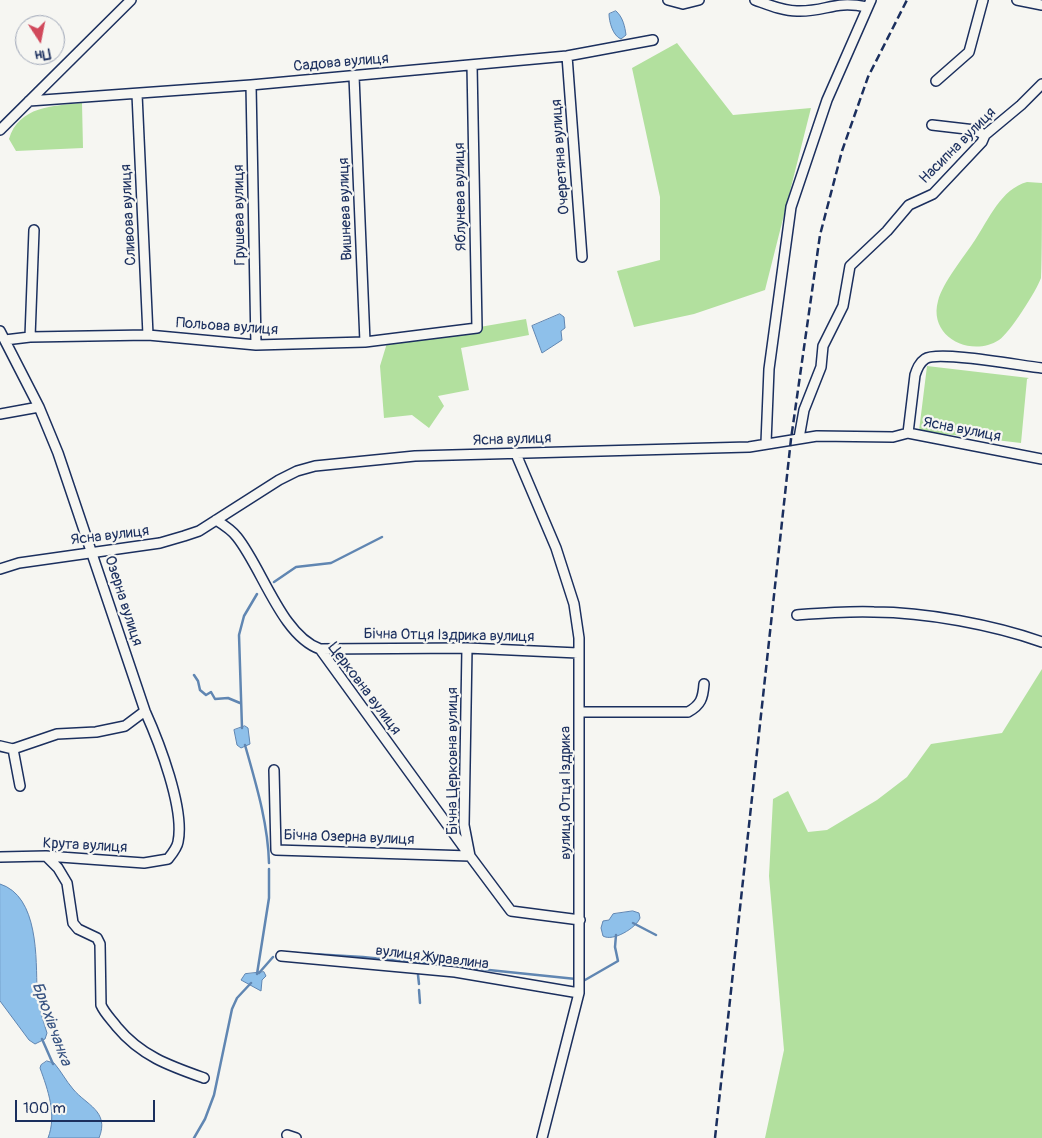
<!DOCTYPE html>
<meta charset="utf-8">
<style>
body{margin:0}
#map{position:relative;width:1042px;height:1138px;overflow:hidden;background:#f6f6f2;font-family:Pangolin,sans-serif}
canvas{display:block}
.north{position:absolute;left:15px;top:15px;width:50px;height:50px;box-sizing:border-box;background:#f6f6f2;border:1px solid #9ea6b7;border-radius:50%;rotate:169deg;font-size:14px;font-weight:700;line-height:20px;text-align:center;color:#1b2f5e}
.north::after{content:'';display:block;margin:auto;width:18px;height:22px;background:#d1495b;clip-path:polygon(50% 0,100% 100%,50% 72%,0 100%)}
.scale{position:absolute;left:15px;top:1100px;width:140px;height:22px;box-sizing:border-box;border:2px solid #1b2f5e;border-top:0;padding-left:6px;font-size:15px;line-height:18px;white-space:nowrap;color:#1b2f5e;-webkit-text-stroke:4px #f6f6f2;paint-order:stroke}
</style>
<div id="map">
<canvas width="1042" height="1138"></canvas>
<div class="north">Пн</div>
<div class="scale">100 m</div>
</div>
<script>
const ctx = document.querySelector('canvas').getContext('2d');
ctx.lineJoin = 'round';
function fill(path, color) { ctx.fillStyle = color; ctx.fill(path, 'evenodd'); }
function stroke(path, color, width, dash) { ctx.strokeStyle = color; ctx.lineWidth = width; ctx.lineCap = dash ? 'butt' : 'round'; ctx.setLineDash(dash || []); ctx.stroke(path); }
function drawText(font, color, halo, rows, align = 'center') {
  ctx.font = font + ' Pangolin,sans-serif'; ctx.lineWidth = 4.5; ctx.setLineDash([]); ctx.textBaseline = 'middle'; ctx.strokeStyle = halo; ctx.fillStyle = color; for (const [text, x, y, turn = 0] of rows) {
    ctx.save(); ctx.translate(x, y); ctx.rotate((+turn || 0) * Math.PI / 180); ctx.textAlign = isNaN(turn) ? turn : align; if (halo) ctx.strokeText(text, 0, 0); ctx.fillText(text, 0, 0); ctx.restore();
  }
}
const green = new Path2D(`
 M 677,43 L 733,115 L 811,108 L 765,290 L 694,314 L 634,327 L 617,271 L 660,260 L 660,197 L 632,68 Z
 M 82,103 L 83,148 L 16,151 L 9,139 C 19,106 53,106 82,103 Z
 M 1027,182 L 1042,183 C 1042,200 1042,267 1041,278 C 1037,290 1009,334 999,340 C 971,358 928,337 938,301 C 943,282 964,257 975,240 C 989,219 1001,189 1027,182 Z
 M 526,319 L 529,335 L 461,348 L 469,390 L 438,396 L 444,406 L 429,428 L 412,415 L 384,418 L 380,366 L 387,343 Z
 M 927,366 L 1029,378 L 1027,379 L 1021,443 L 919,431 Z
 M 1042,669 L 1042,1138 L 765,1138 L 784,1050 L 769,876 L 773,799 L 788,791 L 808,832 L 827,830 L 877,800 L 907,777 L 931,744 L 1002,733 Z`);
const water = new Path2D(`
 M 616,11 C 623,17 625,27 626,35 L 621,39 C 613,36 609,22 609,14 Z
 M 560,314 L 564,317 L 565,328 L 561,331 L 562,340 L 542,353 L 532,326 Z
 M 245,726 L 248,728 L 250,744 L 241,748 L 237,745 L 234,730 Z
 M 0,884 C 39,896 36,959 37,991 C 38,1005 43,1020 47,1033 L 45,1039 L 35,1044 L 29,1040 L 0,1001 Z
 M 633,911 L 639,913 L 640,918 C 636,928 613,942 603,936 L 601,928 L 603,921 L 609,920 L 613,914 Z
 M 264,972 L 266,976 L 262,980 L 261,991 L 241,980 L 245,974 Z
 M 47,1061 L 54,1063 C 61,1071 66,1081 73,1089 C 86,1105 110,1111 99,1138 L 48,1138 C 57,1115 48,1090 40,1068 L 41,1065 Z`);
const stream = new Path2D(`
 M 274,582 L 296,567 L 331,563 L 382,537
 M 194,675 L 198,681 L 200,690 L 206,695 L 211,692 L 215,699 L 228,698 L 240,703
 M 242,728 L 239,635 L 244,616 L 257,594
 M 245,745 C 256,784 268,823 269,863
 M 633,923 L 656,935
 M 278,952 L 363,957 L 576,979
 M 259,973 L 273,957
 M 257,974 L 269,898 L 269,869
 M 418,975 L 419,984
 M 585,980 L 618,961 L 615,947 L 616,935
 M 419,990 L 420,1003
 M 42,1039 L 53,1064
 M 194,1138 L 205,1119 L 214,1095 L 232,1009 L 237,998 L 251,983`);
const street = new Path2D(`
 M 668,0 L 683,4 L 699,0
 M 755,0 C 769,5 783,11 797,11 C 827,12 833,0 867,7
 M 1017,0 L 1042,5
 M 567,56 L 582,257
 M 354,76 L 365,342
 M 936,81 L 969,52 L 983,0
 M 251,85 L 256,345
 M 137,94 L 148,335
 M 29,101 L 251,85 L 567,56 L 653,40
 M 932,125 L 975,130 L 985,135
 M 0,130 L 131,0
 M 0,331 L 39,407 L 58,453 L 145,711 C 159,742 185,809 178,842 C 177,848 172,854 168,859 L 144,863 L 46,856 L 0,857
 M 30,337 L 34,230
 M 5,340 L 30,337 L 148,335 L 256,345 L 365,342 L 477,328 L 472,65
 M 0,414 L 39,407
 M 908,433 L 915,375 C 917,369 919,363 925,359 C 938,350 1022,366 1042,368
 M 799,438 L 804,410 L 821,367 L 823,346 L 843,306 L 850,266 L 887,231 L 909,205 L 933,194 L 982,142 L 985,135 L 1021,105 L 1042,84
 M 766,443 L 769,369 L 791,207 L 827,100 L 871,0
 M 516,454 L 556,548 L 574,604 L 579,638 L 579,993 L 542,1138
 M 216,520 C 224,525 232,530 237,537 C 262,568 282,636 320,649 L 470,856
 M 0,569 L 19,563 L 160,543 L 184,536 L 199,531 L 279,480 L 297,471 L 315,466 L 415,456 L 749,447 L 817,436 L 893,437 L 908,433 L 1042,459
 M 797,615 C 823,613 848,611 874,612 C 925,612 994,625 1042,642
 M 467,648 L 464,825 L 470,856 L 511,911 L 580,920
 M 320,649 L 467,648 L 578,653
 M 579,712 L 688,712 C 701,705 703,698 704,684
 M 0,746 L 13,749 L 57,734 L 96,732 L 125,726 L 145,711
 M 13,749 L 20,786
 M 274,770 L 276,850 L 470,856
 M 46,856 L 58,868 L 67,883 L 73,923 L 78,929 L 97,938 L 100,944 L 101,1005 C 105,1014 112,1020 117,1027 C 141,1056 170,1066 204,1078
 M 281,956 L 455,972 L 579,993
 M 287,1135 L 296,1138`);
const rail = new Path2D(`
 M 715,1138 L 791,439 L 820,235 L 842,151 L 868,77 L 907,0`);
const streetNames = [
 ["Садова вулиця",341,63,-5],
 ["Насипна вулиця",958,146,-45],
 ["Очеретяна вулиця",561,157,-94],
 ["Яблунева вулиця",461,197,-91],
 ["Вишнева вулиця",346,209,-92],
 ["Сливова вулиця",129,215,-93],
 ["Грушева вулиця",240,215,-91],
 ["Польова вулиця",227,327,4],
 ["Ясна вулиця",962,430,11],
 ["Ясна вулиця",512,440,-2],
 ["Ясна вулиця",110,536,-7],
 ["Озерна вулиця",123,601,72],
 ["Бічна Отця Іздрика вулиця",449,636,1],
 ["Церковна вулиця",364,689,53],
 ["Бічна Церковна вулиця",453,761,-90],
 ["вулиця Отця Іздрика",566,793,-90],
 ["Бічна Озерна вулиця",349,838,2],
 ["Крута вулиця",85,846,3],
 ["вулиця Журавлина",432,958,7]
];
const waterNames = [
 ["Брюхівчанка",51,1024,70]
];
fill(green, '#b2e09e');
fill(water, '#8ec0ea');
stroke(water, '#6086b2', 1);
stroke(stream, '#6086b2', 2.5);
stroke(street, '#1b2f5e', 12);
stroke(street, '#f6f6f2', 9);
stroke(rail, '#1b2f5e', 2.5, [8, 4]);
drawText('15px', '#1b2f5e', '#f6f6f2', streetNames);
drawText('italic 16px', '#385381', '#f6f6f2', waterNames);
</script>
